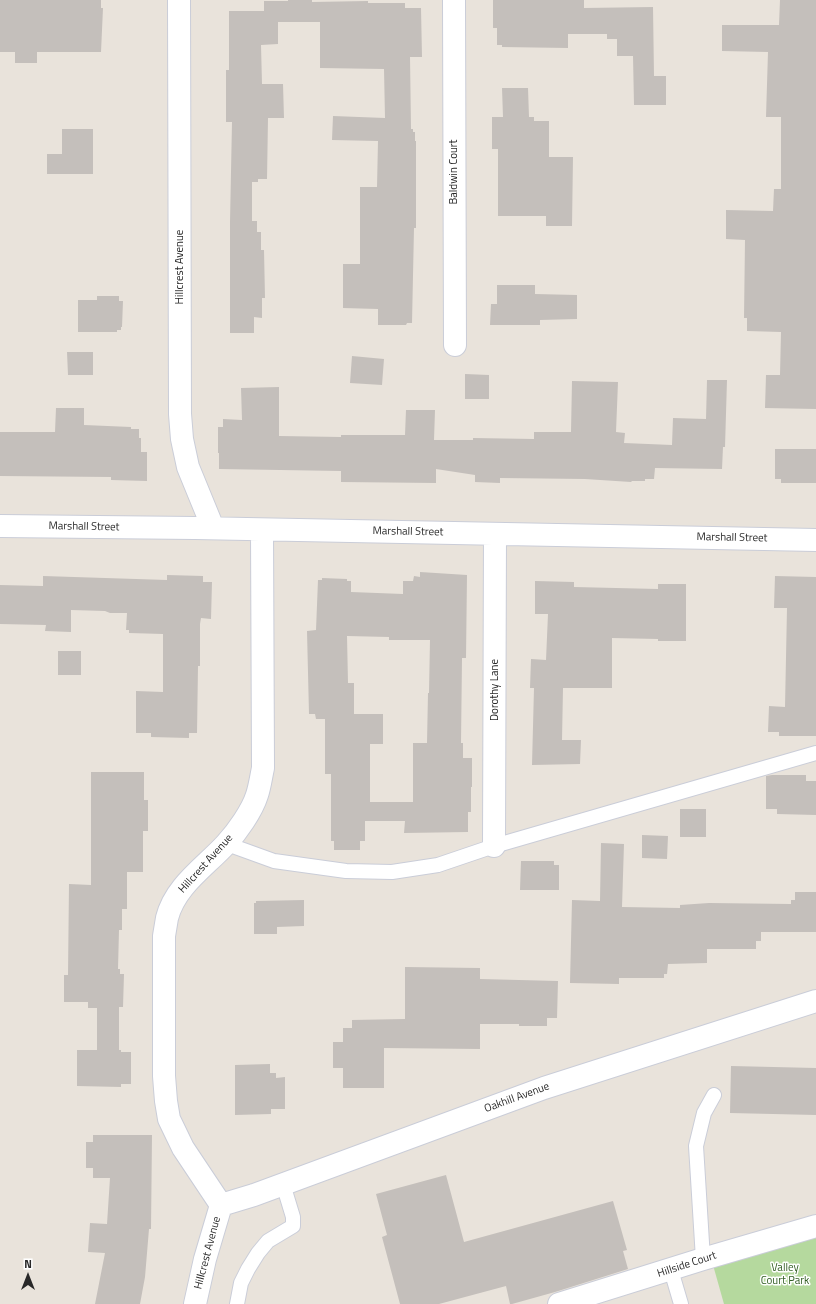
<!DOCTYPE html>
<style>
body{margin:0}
#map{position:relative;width:816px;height:1304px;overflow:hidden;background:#e9e3db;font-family:"Titillium Web",sans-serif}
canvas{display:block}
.north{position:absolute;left:8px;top:1256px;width:40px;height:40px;-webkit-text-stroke:3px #fff;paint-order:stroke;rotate:0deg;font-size:11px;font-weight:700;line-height:16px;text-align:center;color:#282828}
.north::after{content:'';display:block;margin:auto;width:14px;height:18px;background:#282828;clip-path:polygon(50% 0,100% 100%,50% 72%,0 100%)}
</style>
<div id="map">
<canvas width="816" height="1304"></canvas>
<div class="north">N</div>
</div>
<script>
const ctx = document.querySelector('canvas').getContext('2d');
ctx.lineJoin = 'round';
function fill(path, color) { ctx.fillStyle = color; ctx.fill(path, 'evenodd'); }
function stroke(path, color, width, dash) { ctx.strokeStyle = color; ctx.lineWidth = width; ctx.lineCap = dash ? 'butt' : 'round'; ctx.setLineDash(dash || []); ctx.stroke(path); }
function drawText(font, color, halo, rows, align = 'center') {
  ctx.font = font + ' "Titillium Web",sans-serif'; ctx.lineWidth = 3; ctx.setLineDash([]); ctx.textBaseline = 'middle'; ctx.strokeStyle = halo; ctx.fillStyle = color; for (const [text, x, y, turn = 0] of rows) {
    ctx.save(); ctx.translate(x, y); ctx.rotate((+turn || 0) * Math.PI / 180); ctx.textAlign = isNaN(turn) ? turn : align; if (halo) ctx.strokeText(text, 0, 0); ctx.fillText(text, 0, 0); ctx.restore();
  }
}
const green = new Path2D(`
 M 816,1236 L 816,1304 L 724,1304 L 713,1265 Z`);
const building = new Path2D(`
 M 0,0 L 101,0 L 101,8 L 103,8 L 101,52 L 37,52 L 37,63 L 15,63 L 15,52 L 0,52 Z
 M 288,0 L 312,0 L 312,2 L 368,1 L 368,3 L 405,3 L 405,8 L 421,8 L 422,57 L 410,57 L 411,129 L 413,129 L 413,132 L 415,132 L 415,141 L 416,141 L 416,228 L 414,228 L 412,323 L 407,323 L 406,325 L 378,325 L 378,309 L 343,308 L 343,264 L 360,264 L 360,187 L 377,187 L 378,141 L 332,140 L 333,116 L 385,118 L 384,69 L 320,68 L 320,22 L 278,22 L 278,44 L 261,45 L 262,84 L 283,84 L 284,118 L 268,118 L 267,179 L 258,179 L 258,182 L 252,182 L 252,221 L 257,221 L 257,232 L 261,232 L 261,250 L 264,250 L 265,298 L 262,298 L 262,318 L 254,317 L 254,333 L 230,333 L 230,222 L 232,122 L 226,122 L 226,70 L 229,70 L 229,11 L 264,11 L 264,1 L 288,1 Z
 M 493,0 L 584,0 L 584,8 L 653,7 L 654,76 L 666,76 L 666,105 L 634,105 L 633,56 L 617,56 L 617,39 L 607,39 L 607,34 L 568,34 L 568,48 L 502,47 L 502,45 L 497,45 L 497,28 L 493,28 Z
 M 780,0 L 816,0 L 816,409 L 765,408 L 766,375 L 780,375 L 781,332 L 747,331 L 747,318 L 744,318 L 745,240 L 726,239 L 726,210 L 773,211 L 774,189 L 781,189 L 781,117 L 766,117 L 768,52 L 722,51 L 722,25 L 779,25 Z
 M 502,88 L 528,88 L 529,117 L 534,117 L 534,121 L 549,121 L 549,157 L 573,157 L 572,226 L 546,226 L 546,216 L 498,216 L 498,149 L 492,149 L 492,117 L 503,117 Z
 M 62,129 L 93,129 L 93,174 L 47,174 L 47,154 L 62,154 Z
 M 497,285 L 535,285 L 535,294 L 577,295 L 577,319 L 540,320 L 540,325 L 490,325 L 491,304 L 497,304 Z
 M 97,296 L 119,296 L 119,301 L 123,301 L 122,327 L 121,327 L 121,330 L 117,330 L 117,332 L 78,332 L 78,300 L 97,300 Z
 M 67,352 L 93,352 L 93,375 L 68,375 Z
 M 352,356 L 384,359 L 382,385 L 350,383 Z
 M 465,374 L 489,375 L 489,399 L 465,399 Z
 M 707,380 L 727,380 L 725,447 L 723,447 L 722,469 L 655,468 L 654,479 L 645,479 L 645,481 L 632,481 L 631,482 L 585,479 L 500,478 L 500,483 L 475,482 L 475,475 L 436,469 L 436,483 L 341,482 L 341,471 L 219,469 L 219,453 L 218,453 L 218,427 L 223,427 L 223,419 L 242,420 L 241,388 L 279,387 L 279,436 L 341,437 L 341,435 L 405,435 L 406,410 L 435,410 L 434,440 L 473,440 L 473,438 L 534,439 L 534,432 L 571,432 L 572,381 L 618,382 L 616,432 L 625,433 L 624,443 L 672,445 L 673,418 L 706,419 Z
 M 56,408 L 84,408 L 84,425 L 131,427 L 131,429 L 139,429 L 139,438 L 141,438 L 141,452 L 147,452 L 147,481 L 111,480 L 111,477 L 0,476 L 0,432 L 55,432 Z
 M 775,449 L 816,449 L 816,483 L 781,483 L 781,479 L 775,479 Z
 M 420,572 L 467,575 L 466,658 L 462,658 L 461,743 L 463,743 L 463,758 L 472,758 L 472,787 L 471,787 L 471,812 L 468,812 L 468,832 L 404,833 L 405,821 L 365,821 L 365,841 L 360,841 L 360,850 L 334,850 L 334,841 L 331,841 L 331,774 L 325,774 L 325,719 L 316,719 L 315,714 L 309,714 L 307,631 L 316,630 L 318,580 L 322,580 L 322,578 L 347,579 L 347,581 L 351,581 L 351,592 L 403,594 L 403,581 L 413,581 L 414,576 L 420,577 ZM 347,636 L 389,637 L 389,640 L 430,640 L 429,693 L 428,693 L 427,743 L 413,743 L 413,802 L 370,802 L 370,744 L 383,744 L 383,714 L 354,714 L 354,683 L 348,683 Z
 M 167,575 L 203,576 L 203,582 L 212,582 L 211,619 L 201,618 L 200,624 L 200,666 L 198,666 L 197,733 L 189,733 L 189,738 L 151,737 L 151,733 L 136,733 L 136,691 L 163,692 L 163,634 L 129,633 L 129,630 L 126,630 L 127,613 L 110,613 L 105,611 L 71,610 L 71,632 L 45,631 L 46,625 L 0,624 L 0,585 L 43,586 L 43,576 L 167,580 Z
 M 775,576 L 816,577 L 816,736 L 779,736 L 779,732 L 768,732 L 769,706 L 785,707 L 787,608 L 774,608 Z
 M 535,581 L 574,582 L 574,587 L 658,589 L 658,584 L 686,584 L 686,641 L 658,641 L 658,639 L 612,638 L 612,688 L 563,688 L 562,740 L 581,740 L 580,764 L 532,765 L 534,688 L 530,688 L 531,659 L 546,660 L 548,614 L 535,614 Z
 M 58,651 L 81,651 L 81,675 L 58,675 Z
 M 91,772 L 144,772 L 144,800 L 148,800 L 148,831 L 143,831 L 143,872 L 127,872 L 127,909 L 122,909 L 122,930 L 119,930 L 118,969 L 120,969 L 120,974 L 124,974 L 123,1007 L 119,1007 L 119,1050 L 121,1050 L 121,1052 L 131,1052 L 131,1084 L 121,1084 L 121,1087 L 77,1086 L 77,1050 L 97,1050 L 97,1008 L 88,1008 L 88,1002 L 64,1002 L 64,975 L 68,975 L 69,884 L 91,885 Z
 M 772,775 L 806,775 L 806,781 L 816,781 L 816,815 L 777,814 L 777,809 L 766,809 L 766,776 Z
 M 680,809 L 706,809 L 706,837 L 680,837 Z
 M 642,835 L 668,836 L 667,859 L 642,858 Z
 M 601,843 L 624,844 L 622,907 L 680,908 L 680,905 L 709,903 L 791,904 L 791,900 L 795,900 L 795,892 L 816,892 L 816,932 L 761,932 L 761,941 L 756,941 L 756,949 L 707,949 L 707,963 L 668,964 L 667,974 L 664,974 L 664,978 L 619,978 L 619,984 L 570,983 L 572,900 L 600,901 Z
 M 521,861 L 554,861 L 554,865 L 559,865 L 559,890 L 520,890 Z
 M 304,900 L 304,926 L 277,927 L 277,934 L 254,934 L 254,903 L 256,903 L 256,901 Z
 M 405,967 L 480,968 L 480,979 L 558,981 L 557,1018 L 547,1018 L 547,1026 L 519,1026 L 519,1024 L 480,1024 L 480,1049 L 384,1048 L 384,1088 L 343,1088 L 343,1068 L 333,1068 L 333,1042 L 343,1042 L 343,1028 L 352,1028 L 352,1020 L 405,1019 Z
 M 270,1064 L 270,1073 L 276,1073 L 276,1078 L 285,1077 L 285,1109 L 271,1109 L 271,1114 L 235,1115 L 235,1065 Z
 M 731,1066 L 816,1068 L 816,1115 L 730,1113 Z
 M 93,1135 L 152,1135 L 151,1229 L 149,1229 L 145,1277 L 140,1304 L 95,1304 L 105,1253 L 88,1252 L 90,1223 L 107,1224 L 110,1178 L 93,1178 L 93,1168 L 86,1168 L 86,1142 L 93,1142 Z
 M 446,1175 L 464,1242 L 613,1201 L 627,1250 L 623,1251 L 628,1269 L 555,1292 L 512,1304 L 510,1304 L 506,1286 L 439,1304 L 400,1304 L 382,1237 L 387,1235 L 376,1194 Z`);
const lane = new Path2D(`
 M 227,844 L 274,861 L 346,871 L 392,872 L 438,865 L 494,846 L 816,753
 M 703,1259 L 696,1146 L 704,1113 L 714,1095
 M 671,1270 L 681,1304
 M 237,1304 L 241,1283 L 248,1269 L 258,1253 L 268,1241 L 293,1226 L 293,1217 L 283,1184`);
const street = new Path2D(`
 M 179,0 L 180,414 L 182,439 L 188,467 L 213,528
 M 454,0 L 455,345
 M 0,526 L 195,528 L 816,540
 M 494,846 L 495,534
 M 221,1205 L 254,1195 L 544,1088 L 816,1001
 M 195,1304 L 205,1259 L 221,1205 L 183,1148 L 169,1119 L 166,1101 L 164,1076 L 164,936 C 165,930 166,924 167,918 C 175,886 205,867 226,844 C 237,832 252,811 257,795 C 260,786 261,777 263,768 L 262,530
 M 559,1304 L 703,1259 L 816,1226`);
const streetNames = [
 ["Baldwin Court",454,172,-90],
 ["Hillcrest Avenue",180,267,-90],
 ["Marshall Street",84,527,1],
 ["Marshall Street",408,532,1],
 ["Marshall Street",732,538,1],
 ["Dorothy Lane",495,690,-90],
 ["Hillcrest Avenue",206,864,-48],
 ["Oakhill Avenue",517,1098,-20],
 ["Hillcrest Avenue",208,1253,-75],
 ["Hillside Court",687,1265,-18]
];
const parkNames = [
 ["Valley",785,1268],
 ["Court Park",785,1281]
];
fill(green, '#b5d99e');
fill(building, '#c4bfbb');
stroke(lane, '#cacdd8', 16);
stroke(street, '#cacdd8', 24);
stroke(lane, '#fff', 14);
stroke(street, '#fff', 22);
drawText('11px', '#282828', '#fff', streetNames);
drawText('11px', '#305c22', '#fff', parkNames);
</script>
